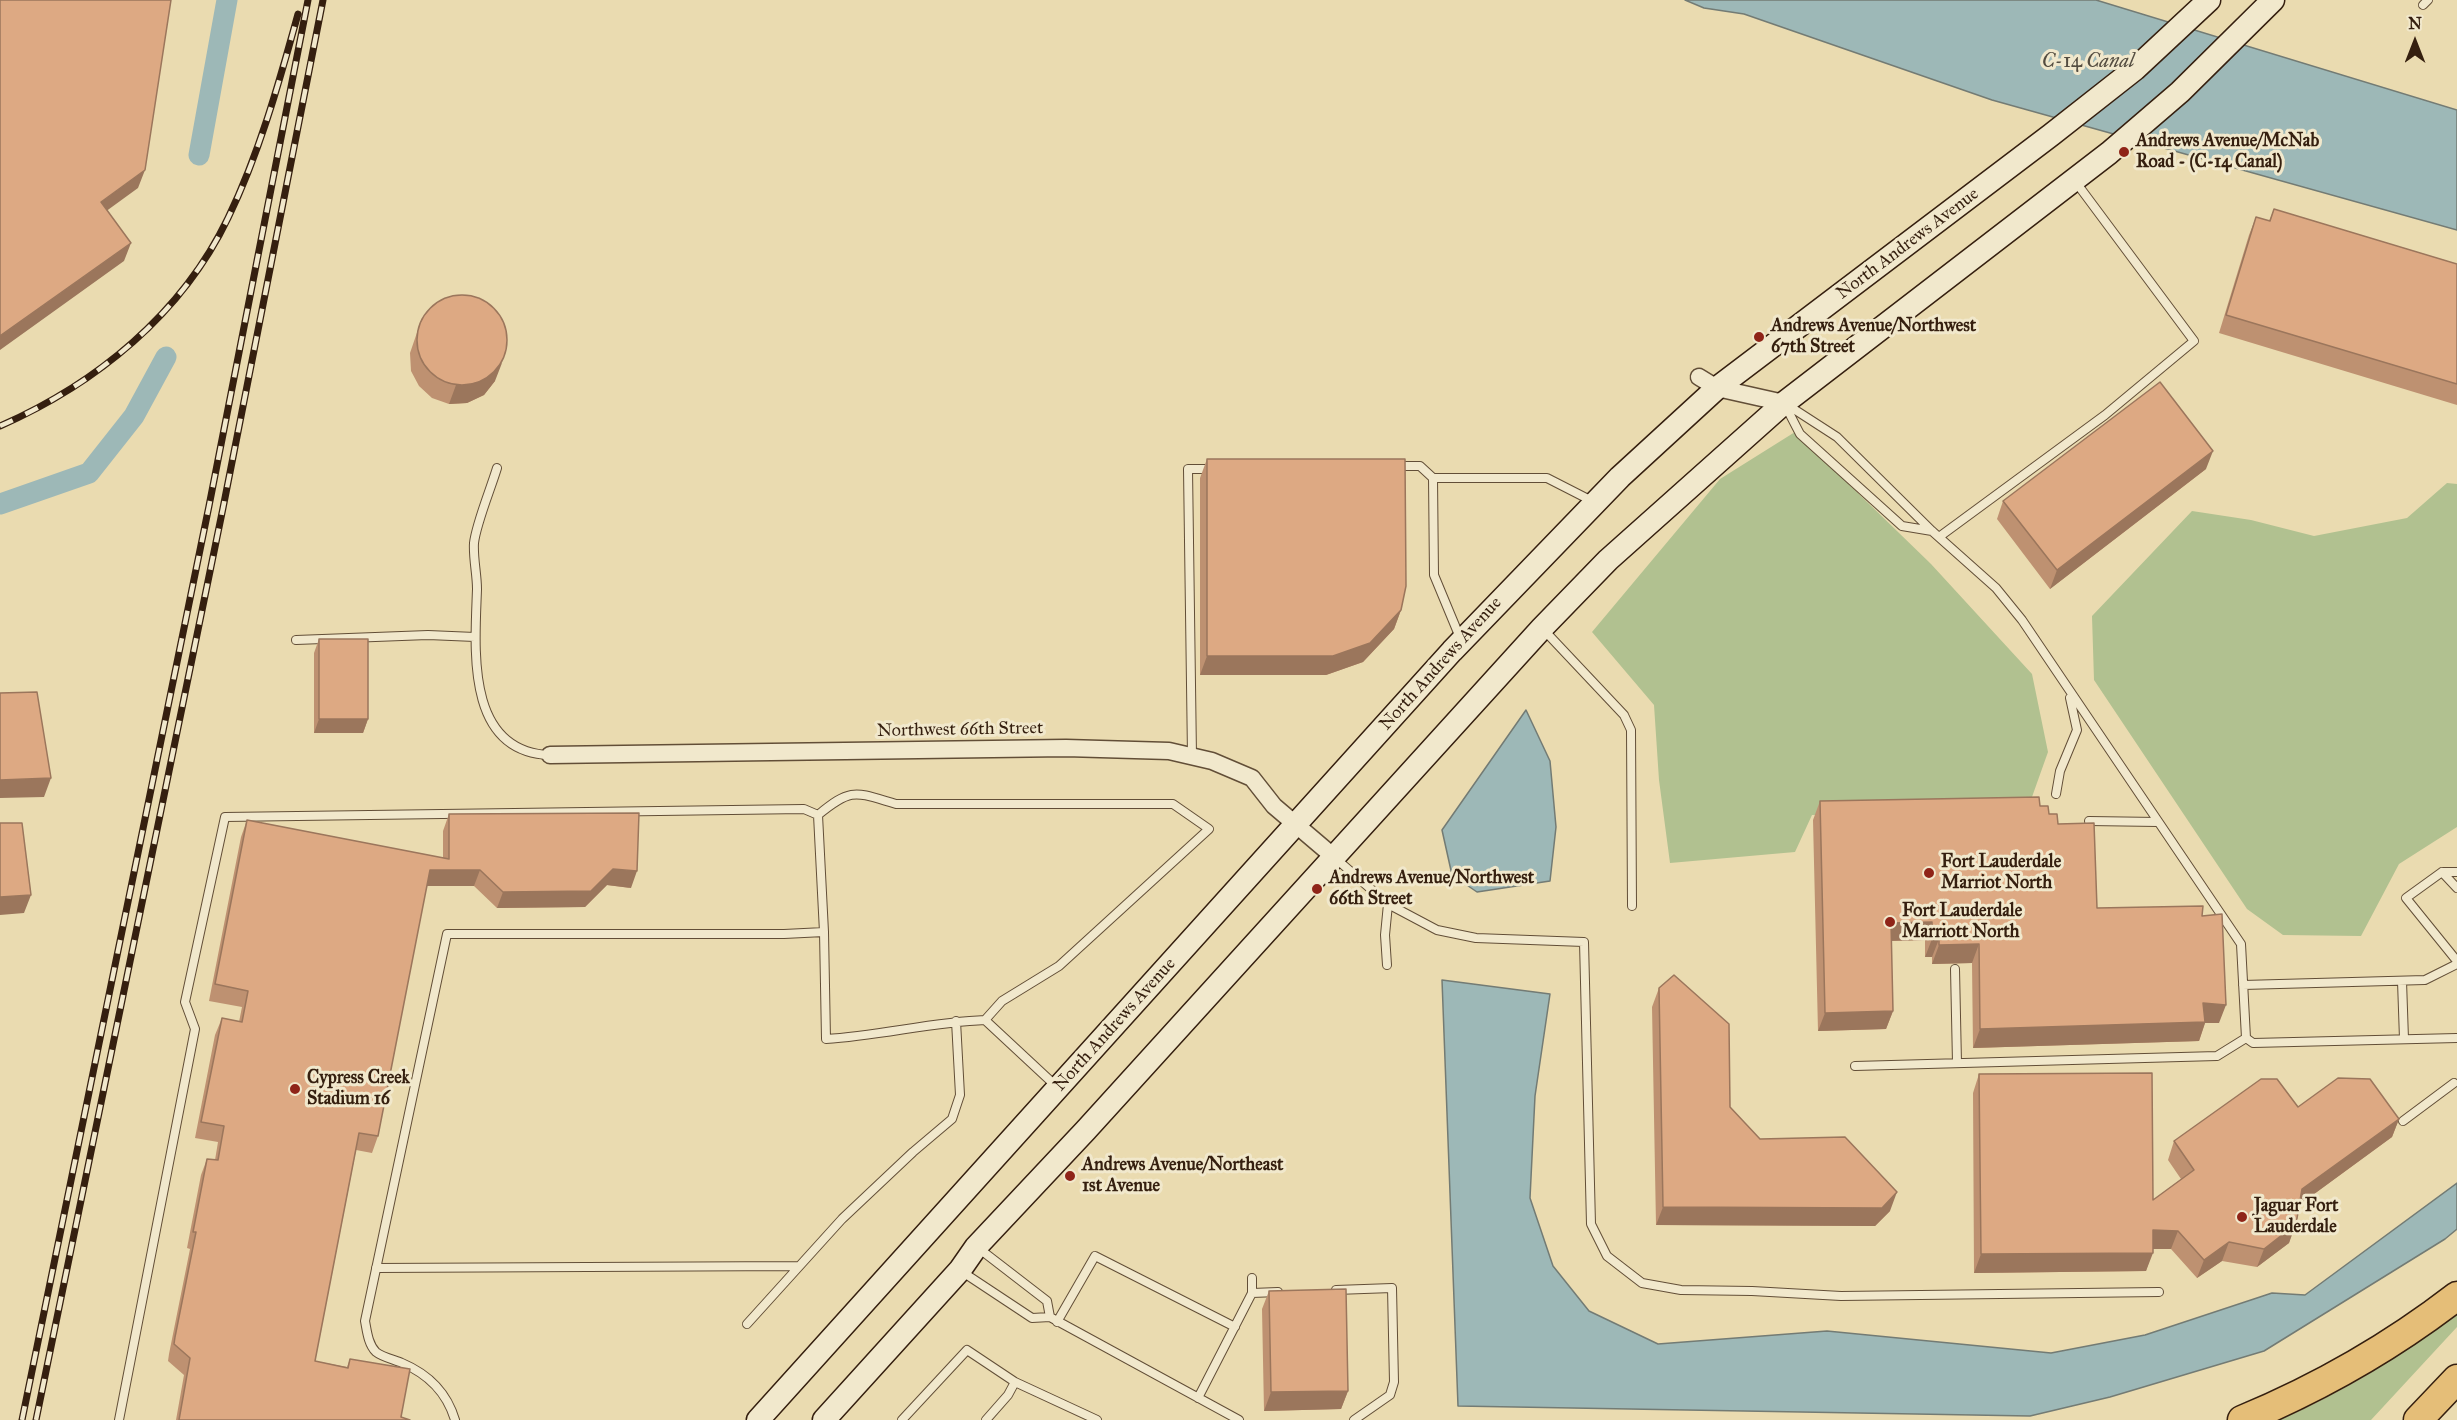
<!DOCTYPE html>
<style>
body{margin:0}
#map{position:relative;width:2457px;height:1420px;overflow:hidden;background:#eadbb0;font-family:"IM FELL Great Primer",serif}
canvas{display:block}
.north{position:absolute;left:2385px;top:12px;width:60px;height:60px;-webkit-text-stroke:4px #f1e8cc;paint-order:stroke;rotate:0deg;font-size:16px;font-weight:700;line-height:24px;text-align:center;color:#351f0f}
.north::after{content:'';display:block;margin:auto;width:21px;height:27px;background:#351f0f;clip-path:polygon(50% 0,100% 100%,50% 72%,0 100%)}
</style>
<div id="map">
<canvas width="2457" height="1420"></canvas>
<div class="north">N</div>
</div>
<script>
const ctx = document.querySelector('canvas').getContext('2d');
ctx.lineJoin = 'round';
function fill(path, color) { ctx.fillStyle = color; ctx.fill(path, 'evenodd'); }
function stroke(path, color, width, dash) { ctx.strokeStyle = color; ctx.lineWidth = width; ctx.lineCap = dash ? 'butt' : 'round'; ctx.setLineDash(dash || []); ctx.stroke(path); }
function drawText(font, color, halo, rows, align = 'center') {
  ctx.font = font + ' "IM FELL Great Primer",serif'; ctx.lineWidth = 6; ctx.setLineDash([]); ctx.textBaseline = 'middle'; ctx.strokeStyle = halo; ctx.fillStyle = color; for (const [text, x, y, turn = 0] of rows) {
    ctx.save(); ctx.translate(x, y); ctx.rotate((+turn || 0) * Math.PI / 180); ctx.textAlign = isNaN(turn) ? turn : align; if (halo) ctx.strokeText(text, 0, 0); ctx.fillText(text, 0, 0); ctx.restore();
  }
}
const green = new Path2D(`
 M 1795,432 L 1931,564 L 2032,674 L 2048,752 L 2027,811 L 1812,815 L 1795,852 L 1670,863 L 1659,780 L 1654,705 L 1592,632 L 1720,479 Z
 M 2447,483 L 2457,484 L 2457,827 L 2399,864 L 2361,936 L 2283,935 L 2247,909 L 2094,680 L 2092,616 L 2192,511 L 2251,520 L 2314,536 L 2407,518 Z
 M 2457,1315 L 2457,1327 L 2371,1420 L 2279,1420 C 2343,1393 2401,1355 2457,1315 Z`);
const water = new Path2D(`
 M 1685,0 L 2096,0 L 2457,110 L 2457,230 L 1992,100 L 1744,14 L 1704,8 Z
 M 1526,710 L 1550,761 L 1556,827 L 1550,881 L 1477,892 L 1452,875 L 1442,830 Z
 M 1442,980 L 1550,994 L 1535,1096 L 1530,1198 L 1553,1266 L 1589,1311 L 1658,1344 L 1827,1331 L 2051,1353 L 2145,1335 L 2272,1293 L 2305,1295 L 2457,1183 L 2457,1229 L 2445,1239 L 2264,1351 L 2110,1397 L 2030,1416 L 1458,1406 Z`);
const canal = new Path2D(`
 M 199,155 L 227,0
 M 0,504 L 89,473 L 134,416 L 166,357`);
const lane = new Path2D(`
 M 2423,5 L 2428,0
 M 1786,404 L 1837,437 L 1932,531 L 1996,588 L 2022,620 L 2241,944 L 2246,1038 L 2253,1043 L 2457,1038
 M 1785,405 L 1800,434 L 1902,526 L 1932,531
 M 1394,466 L 1420,466 L 1433,478
 M 497,468 C 491,488 476,524 474,543 C 473,558 477,574 477,589 C 475,649 465,752 550,755
 M 1939,537 L 2105,415 L 2194,341 L 2075,181
 M 1542,628 L 1624,715 L 1631,730 L 1632,906
 M 296,640 L 428,635 L 475,637
 M 1461,640 L 1434,575 L 1433,478 L 1547,478 L 1594,502
 M 1192,756 L 1188,469 L 1213,469
 M 2056,794 L 2060,771 L 2077,730 L 2070,698
 M 818,815 C 852,787 855,792 896,804 L 1173,804 L 1209,829 L 1059,966 L 1002,1001 L 985,1020
 M 2089,821 L 2158,822
 M 1334,857 L 1388,904 L 1437,930 L 1476,938 L 1584,942 L 1591,1224 L 1607,1256 L 1642,1283 L 1681,1290 L 1752,1291 L 1841,1296 L 2159,1292
 M 2442,872 L 2457,888
 M 2457,872 L 2442,872 L 2406,898 L 2457,961
 M 1387,965 L 1385,935 L 1388,904
 M 1955,969 L 1957,1063
 M 2402,981 L 2404,1039
 M 2243,985 L 2425,980 L 2457,964
 M 1855,1066 L 2217,1056 L 2246,1038
 M 2403,1121 L 2454,1083
 M 977,1247 L 1047,1301 L 1050,1317
 M 376,1268 L 799,1266
 M 961,1271 L 1032,1318 L 1050,1317 L 1239,1420
 M 1252,1278 L 1252,1293
 M 1336,1290 L 1392,1288 L 1394,1382 L 1390,1395 L 1354,1420
 M 1057,1322 L 1095,1256 L 1235,1327
 M 747,1324 L 842,1219 L 913,1152 L 952,1119 L 960,1095 L 956,1021
 M 1198,1398 L 1252,1293 L 1278,1292
 M 119,1420 L 195,1029 L 185,1002 L 225,817 L 804,809 L 818,815 L 824,932
 M 455,1420 C 447,1393 428,1374 402,1363 C 395,1360 382,1357 376,1352 C 368,1344 367,1331 365,1321 L 447,934 L 784,934 L 824,932 L 826,1039 C 879,1036 932,1022 985,1020 L 1057,1087
 M 902,1420 L 967,1350 L 1015,1382 L 1097,1420
 M 986,1420 L 1008,1395 L 1015,1382`);
const street = new Path2D(`
 M 1699,377 L 1717,388 L 1784,403
 M 550,755 L 1066,748 L 1169,751 L 1212,761 L 1252,778 L 1274,806 L 1334,857`);
const secondary = new Path2D(`
 M 758,1420 L 1452,651 L 1620,477 L 1717,388 L 2051,135 L 2135,69 L 2209,0
 M 824,1420 L 960,1270 L 976,1247 L 1086,1130 L 1542,628 L 1608,560 L 1784,403 L 2109,153 L 2180,92 L 2273,0`);
const highway = new Path2D(`
 M 2242,1420 C 2319,1388 2391,1347 2457,1296
 M 2418,1420 L 2457,1379`);
const rail = new Path2D(`
 M 0,426 C 96,384 182,314 228,218 C 259,154 279,83 298,14
 M 22,1420 L 209,506 L 308,0
 M 36,1420 L 223,508 L 323,0`);
const wall = new Path2D(`
 M 2274,209 L 2457,264 L 2457,405 L 2219,333 L 2249,235 L 2256,217 L 2269,221 Z
 M 422,318 L 495,381 L 484,395 L 467,403 L 449,404 L 432,398 L 419,386 L 411,371 L 410,353 Z
 M 1207,459 L 1401,610 L 1394,629 L 1363,662 L 1326,675 L 1200,675 L 1200,478 Z
 M 2206,469 L 2050,589 L 1997,519 L 2003,501 Z
 M 319,639 L 368,719 L 363,733 L 314,733 L 314,653 Z
 M 1820,801 L 2040,806 L 2058,824 L 2097,908 L 2202,916 L 2219,1023 L 2205,1023 L 2199,1041 L 1973,1048 L 1972,963 L 1932,964 L 1932,957 L 1925,957 L 1925,940 L 1891,941 L 1893,1011 L 1886,1029 L 1818,1031 L 1813,820 Z
 M 449,814 L 631,888 L 607,885 L 585,907 L 497,908 L 474,886 L 426,886 L 378,1136 L 372,1153 L 356,1150 L 315,1361 L 347,1367 L 350,1359 L 401,1417 L 410,1420 L 176,1420 L 184,1375 L 168,1361 L 169,1354 L 190,1249 L 187,1248 L 201,1175 L 207,1159 L 215,1160 L 218,1142 L 195,1138 L 215,1035 L 222,1018 L 239,1022 L 242,1007 L 209,1001 L 241,837 L 247,820 L 443,858 L 443,831 Z
 M 1659,988 L 1730,1107 L 1760,1139 L 1890,1211 L 1875,1226 L 1656,1225 L 1652,1007 Z
 M 1979,1074 L 2153,1200 L 2181,1179 L 2168,1160 L 2174,1141 L 2298,1107 L 2399,1119 L 2392,1137 L 2299,1205 L 2289,1243 L 2257,1267 L 2222,1261 L 2197,1278 L 2171,1249 L 2153,1249 L 2146,1271 L 1974,1273 L 1973,1093 Z
 M 1269,1291 L 1348,1391 L 1341,1409 L 1264,1411 L 1262,1309 Z`);
const shadedWall = new Path2D(`
 M 145,170 L 138,188 L 94,220 L 101,202 Z
 M 131,243 L 124,261 L 0,350 L 0,336 Z
 M 502,363 L 495,381 L 484,395 L 467,403 L 449,404 L 456,385 Z
 M 2213,451 L 2206,469 L 2050,589 L 2057,570 Z
 M 1401,610 L 1394,629 L 1363,662 L 1326,675 L 1200,675 L 1207,656 Z
 M 319,719 L 368,719 L 363,733 L 314,733 Z
 M 51,778 L 44,797 L 0,798 L 0,780 Z
 M 613,869 L 637,871 L 631,888 L 607,885 L 585,907 L 497,908 L 503,892 Z
 M 430,870 L 480,870 L 474,886 L 424,886 Z
 M 31,895 L 24,913 L 0,915 L 0,897 Z
 M 1932,922 L 1925,940 L 1884,941 L 1891,923 Z
 M 1932,939 L 1939,939 L 1932,957 L 1925,957 Z
 M 1979,944 L 1972,963 L 1932,964 L 1939,945 Z
 M 2203,1003 L 2226,1005 L 2219,1023 L 2205,1023 L 2199,1041 L 1973,1048 L 1980,1029 Z
 M 1893,1011 L 1886,1029 L 1818,1031 L 1825,1013 Z
 M 2399,1119 L 2392,1137 L 2295,1208 L 2302,1189 Z
 M 1897,1192 L 1890,1211 L 1875,1226 L 1656,1225 L 1663,1207 Z
 M 2296,1224 L 2289,1243 L 2257,1267 L 2264,1249 Z
 M 2153,1230 L 2178,1231 L 2171,1249 L 2146,1249 Z
 M 2229,1242 L 2222,1261 L 2197,1278 L 2204,1260 Z
 M 2153,1253 L 2146,1271 L 1974,1273 L 1981,1254 Z
 M 1348,1391 L 1341,1409 L 1264,1411 L 1271,1392 Z`);
const building = new Path2D(`
 M 0,0 L 171,0 L 145,170 L 101,202 L 131,243 L 0,336 Z
 M 2274,209 L 2457,264 L 2457,384 L 2226,315 L 2256,217 L 2270,221 Z
 M417 340a45 45 0 1 1 90 0a45 45 0 1 1-90 0Z
 M 2160,382 L 2213,451 L 2057,570 L 2003,501 Z
 M 1207,459 L 1405,459 L 1406,586 L 1401,610 L 1370,643 L 1333,656 L 1207,656 Z
 M 319,639 L 368,639 L 368,719 L 319,719 Z
 M 37,692 L 51,778 L 0,780 L 0,693 Z
 M 2039,797 L 2040,806 L 2048,806 L 2049,814 L 2057,814 L 2058,824 L 2094,823 L 2097,908 L 2203,906 L 2202,916 L 2222,914 L 2226,1005 L 2203,1003 L 2205,1022 L 1980,1029 L 1979,944 L 1939,945 L 1939,939 L 1932,939 L 1932,922 L 1891,923 L 1893,1011 L 1825,1013 L 1820,801 Z
 M 639,813 L 637,871 L 613,869 L 591,891 L 503,892 L 480,870 L 430,870 L 378,1136 L 359,1133 L 315,1361 L 348,1368 L 350,1359 L 410,1369 L 401,1417 L 410,1420 L 179,1420 L 190,1358 L 174,1344 L 175,1337 L 196,1232 L 193,1232 L 207,1159 L 218,1160 L 224,1126 L 201,1122 L 222,1018 L 242,1022 L 248,991 L 215,984 L 247,820 L 449,859 L 449,814 Z
 M 0,823 L 22,823 L 31,895 L 0,897 Z
 M 1674,975 L 1729,1024 L 1730,1107 L 1760,1139 L 1845,1137 L 1897,1192 L 1882,1208 L 1663,1207 L 1659,988 Z
 M 2152,1073 L 2153,1200 L 2194,1170 L 2174,1141 L 2261,1079 L 2277,1079 L 2298,1107 L 2338,1078 L 2370,1079 L 2399,1119 L 2302,1189 L 2296,1224 L 2264,1249 L 2229,1242 L 2204,1260 L 2178,1231 L 2153,1230 L 2153,1253 L 1981,1254 L 1979,1074 Z
 M 1346,1289 L 1348,1391 L 1271,1392 L 1269,1291 Z`);
const markers = [
 [2124,152,6,"#8f2418"],
 [1759,337,6,"#8f2418"],
 [1929,873,6,"#8f2418"],
 [1317,889,6,"#8f2418"],
 [1890,922,6,"#8f2418"],
 [295,1089,6,"#8f2418"],
 [1070,1176,6,"#8f2418"],
 [2242,1217,6,"#8f2418"]
];
const poiNames = [
 ["Andrews Avenue/McNab",2136,142],
 ["Road - (C-14 Canal)",2136,163],
 ["Andrews Avenue/Northwest",1771,327],
 ["67th Street",1771,348],
 ["Fort Lauderdale",1941,863],
 ["Marriot North",1941,884],
 ["Andrews Avenue/Northwest",1329,879],
 ["66th Street",1329,900],
 ["Fort Lauderdale",1902,912],
 ["Marriott North",1902,933],
 ["Cypress Creek",307,1079],
 ["Stadium 16",307,1100],
 ["Andrews Avenue/Northeast",1082,1166],
 ["1st Avenue",1082,1187],
 ["Jaguar Fort",2254,1207],
 ["Lauderdale",2254,1228]
];
const streetNames = [
 ["North Andrews Avenue",1908,244,-37],
 ["North Andrews Avenue",1441,664,-48],
 ["Northwest 66th Street",960,730,-1],
 ["North Andrews Avenue",1115,1025,-48]
];
const waterNames = [
 ["C-14 Canal",2088,62]
];
fill(green, '#b1c190');
fill(water, '#9db8b7');
stroke(water, '#737b74', 1.5);
stroke(canal, '#9db8b7', 21);
stroke(lane, '#624e37', 10);
stroke(street, '#624e37', 19);
stroke(secondary, '#351f0f', 25);
stroke(highway, '#351f0f', 31);
stroke(lane, '#f1e8cc', 8);
stroke(street, '#f1e8cc', 16);
stroke(secondary, '#f1e8cc', 22);
stroke(highway, '#e5be78', 28);
stroke(rail, '#351f0f', 7);
stroke(rail, '#f1e8cc', 4.5, [14]);
fill(wall, '#be9171');
fill(shadedWall, '#9b765c');
fill(building, '#dda983');
stroke(building, '#9b765c', 1.5);
for (const [x, y, r, color] of markers) { const dot = new Path2D(); dot.arc(x, y, r, 0, 2 * Math.PI); ctx.fillStyle = color; ctx.fill(dot); stroke(dot, '#f1e8cc', 2); }
drawText('bold 18px', '#351f0f', '#f1e8cc', poiNames, 'left');
drawText('18px', '#351f0f', '#f1e8cc', streetNames);
drawText('italic 20px', '#544d41', '#f1e8cc', waterNames);
</script>
